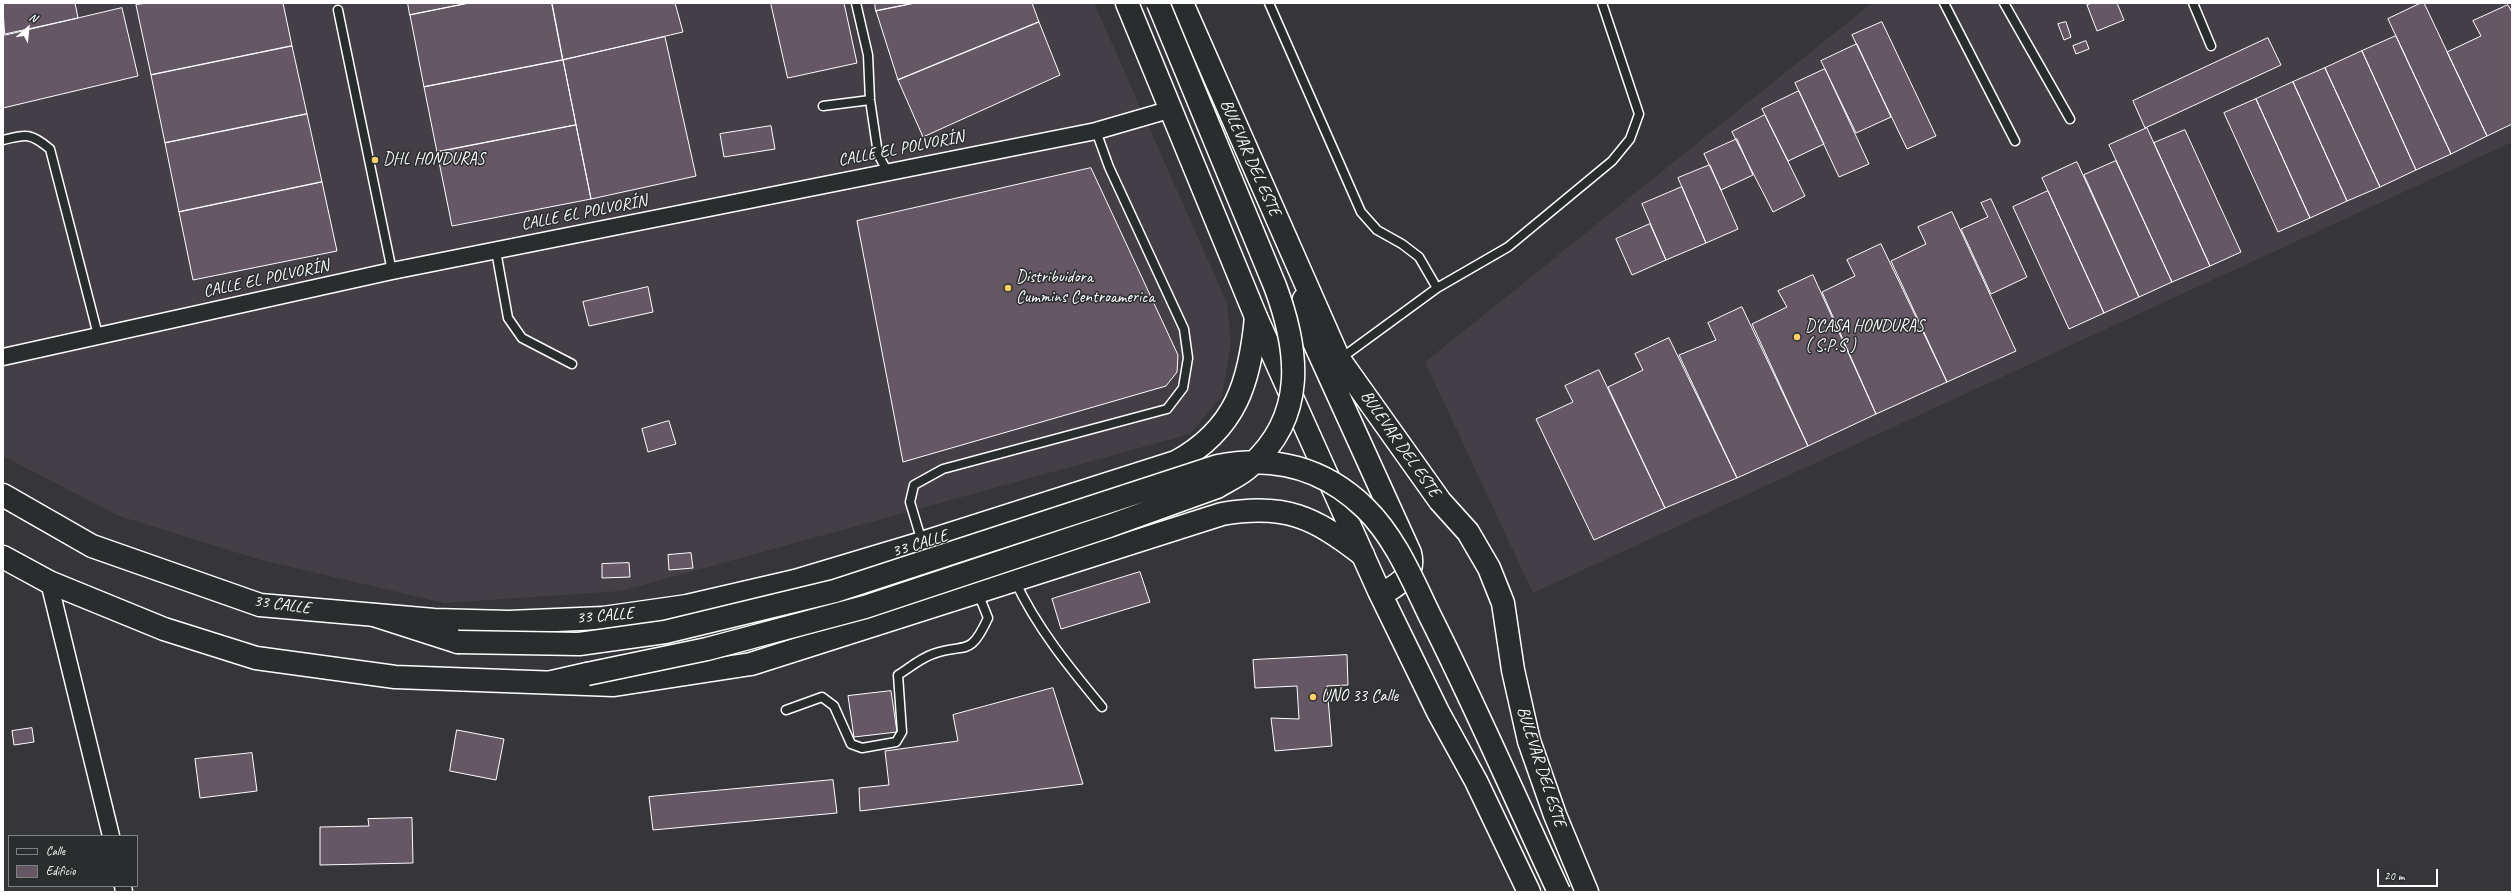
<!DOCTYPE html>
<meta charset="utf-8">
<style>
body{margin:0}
#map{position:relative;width:2515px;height:895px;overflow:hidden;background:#363539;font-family:Caveat,sans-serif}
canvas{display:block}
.frame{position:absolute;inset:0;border:4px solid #fff;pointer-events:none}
.legend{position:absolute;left:8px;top:835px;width:130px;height:52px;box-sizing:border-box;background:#2a2d2e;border:1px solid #7f8182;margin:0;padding:5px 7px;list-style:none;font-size:12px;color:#fff}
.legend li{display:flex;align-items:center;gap:8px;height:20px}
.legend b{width:20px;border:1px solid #7f8182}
.north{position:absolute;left:8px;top:8px;width:40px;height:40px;-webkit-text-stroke:3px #2a2d2e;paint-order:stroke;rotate:27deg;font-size:11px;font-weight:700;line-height:16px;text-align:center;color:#fff}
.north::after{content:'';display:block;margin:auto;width:14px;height:18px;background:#fff;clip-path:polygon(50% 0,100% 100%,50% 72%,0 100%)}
.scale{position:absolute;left:2377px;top:869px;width:61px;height:18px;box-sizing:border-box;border:2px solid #fff;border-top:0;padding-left:5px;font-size:12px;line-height:14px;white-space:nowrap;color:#fff;-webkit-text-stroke:3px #2a2d2e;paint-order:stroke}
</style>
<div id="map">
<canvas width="2515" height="895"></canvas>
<div class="frame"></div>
<ul class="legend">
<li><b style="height:5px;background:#2a2d2e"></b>Calle</li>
<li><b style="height:11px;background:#655764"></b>Edificio</li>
</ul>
<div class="north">N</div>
<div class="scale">20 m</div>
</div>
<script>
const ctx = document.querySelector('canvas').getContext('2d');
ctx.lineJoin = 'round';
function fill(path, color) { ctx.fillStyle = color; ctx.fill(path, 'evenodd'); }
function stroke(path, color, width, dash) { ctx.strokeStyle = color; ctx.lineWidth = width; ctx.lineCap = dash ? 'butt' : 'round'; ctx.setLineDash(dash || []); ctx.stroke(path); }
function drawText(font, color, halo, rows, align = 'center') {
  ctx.font = font + ' Caveat,sans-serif'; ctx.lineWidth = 3; ctx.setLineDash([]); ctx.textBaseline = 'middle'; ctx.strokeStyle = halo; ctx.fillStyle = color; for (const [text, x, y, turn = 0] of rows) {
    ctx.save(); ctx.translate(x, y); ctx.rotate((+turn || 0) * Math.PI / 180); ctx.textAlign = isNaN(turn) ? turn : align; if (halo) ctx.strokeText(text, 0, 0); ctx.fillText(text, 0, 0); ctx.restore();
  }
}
const built = new Path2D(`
 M 3,3 L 1094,3 L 1227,303 L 1231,343 L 1222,396 L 1190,434 L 621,591 L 444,603 L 261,560 L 119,516 L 3,456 Z
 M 1872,3 L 2512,3 L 2512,142 L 1533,593 L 1425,362 Z`);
const building = new Path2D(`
 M 3,3 L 75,3 L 78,18 L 5,34 Z
 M 147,3 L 283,3 L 292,46 L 151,75 L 136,5 Z
 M 408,3 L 469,3 L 410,15 Z
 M 469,3 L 552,3 L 563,60 L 424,87 L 410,15 Z
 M 552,3 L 675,3 L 683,32 L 563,60 Z
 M 771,3 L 844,3 L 857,63 L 788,78 Z
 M 875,3 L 915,3 L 876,11 Z
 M 915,3 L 1032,3 L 1039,22 L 898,80 L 876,11 Z
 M 2093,3 L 2117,3 L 2124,20 L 2097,31 L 2087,5 Z
 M 2421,3 L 2424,3 L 2487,136 L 2451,154 L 2388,19 Z
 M 2508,5 L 2512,12 L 2512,124 L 2487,136 L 2447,52 L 2481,36 L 2473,21 Z
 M 122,8 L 138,76 L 3,108 L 3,36 Z
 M 1039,22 L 1060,75 L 923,137 L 898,80 Z
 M 1882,22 L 1936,136 L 1907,149 L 1852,35 Z
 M 2066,22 L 2071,37 L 2064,40 L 2058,24 Z
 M 2396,36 L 2451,154 L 2416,170 L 2362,51 Z
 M 665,37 L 696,176 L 591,199 L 563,60 Z
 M 2268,38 L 2281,65 L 2145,128 L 2133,101 Z
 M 2086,41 L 2089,49 L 2076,54 L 2073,46 Z
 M 1857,44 L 1891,117 L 1856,133 L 1821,61 Z
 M 292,46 L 307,114 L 165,143 L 151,75 Z
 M 2362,51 L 2416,170 L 2380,187 L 2325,68 Z
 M 563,60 L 576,125 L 437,152 L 424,87 Z
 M 2325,68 L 2380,187 L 2347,201 L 2293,82 Z
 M 1825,69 L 1869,164 L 1839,177 L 1795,83 Z
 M 2293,82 L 2347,201 L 2310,218 L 2256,99 Z
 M 1799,91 L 1824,144 L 1788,161 L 1762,109 Z
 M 2256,99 L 2310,218 L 2278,232 L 2224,113 Z
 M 307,114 L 322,182 L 179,212 L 165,143 Z
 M 1765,115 L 1805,196 L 1773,212 L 1732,132 Z
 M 576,125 L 591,199 L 452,226 L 437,152 Z
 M 771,126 L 775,149 L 724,157 L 720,134 Z
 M 2147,128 L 2210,266 L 2172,282 L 2109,145 Z
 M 2185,130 L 2241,252 L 2210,266 L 2154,143 Z
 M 1737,139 L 1753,175 L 1721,190 L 1704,154 Z
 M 2116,161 L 2172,282 L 2139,297 L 2084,175 Z
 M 2077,162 L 2139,297 L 2104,313 L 2042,178 Z
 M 1710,165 L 1738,229 L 1706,243 L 1678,178 Z
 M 1091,168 L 1178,355 L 1177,372 L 1166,386 L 903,462 L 857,221 Z
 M 322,182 L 337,251 L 193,280 L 179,212 Z
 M 1682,187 L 1706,243 L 1666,260 L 1642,204 Z
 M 2048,191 L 2104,313 L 2069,329 L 2013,207 Z
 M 1991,199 L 2027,277 L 1991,294 L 1961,229 L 1988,217 L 1981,203 Z
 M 1952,212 L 2016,351 L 1947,382 L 1891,261 L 1926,244 L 1918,227 Z
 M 1650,224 L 1666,260 L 1632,275 L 1616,239 Z
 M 1881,244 L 1947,382 L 1876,414 L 1822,292 L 1855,276 L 1847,260 Z
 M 1813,275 L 1876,414 L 1808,446 L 1752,324 L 1787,307 L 1778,291 Z
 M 648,287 L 653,312 L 589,326 L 583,302 Z
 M 1742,307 L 1808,446 L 1737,478 L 1679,355 L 1716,340 L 1708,323 Z
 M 1669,338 L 1737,478 L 1665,508 L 1608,387 L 1643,370 L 1635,354 Z
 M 1599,370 L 1665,508 L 1594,540 L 1536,419 L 1573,402 L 1565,386 Z
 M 669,421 L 676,444 L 648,452 L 642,429 Z
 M 691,553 L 693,568 L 669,570 L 668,555 Z
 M 629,563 L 630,577 L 602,578 L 602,564 Z
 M 1140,572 L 1150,602 L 1061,629 L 1052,599 Z
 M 1347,655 L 1348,685 L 1327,686 L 1332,746 L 1275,751 L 1271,718 L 1299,719 L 1297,686 L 1255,688 L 1253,660 Z
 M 1053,688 L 1083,784 L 860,811 L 859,788 L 889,785 L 885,751 L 958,741 L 953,715 Z
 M 891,691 L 897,732 L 854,737 L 848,696 Z
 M 32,728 L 34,742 L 14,745 L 12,731 Z
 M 457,730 L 504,739 L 496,780 L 450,771 Z
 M 252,753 L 257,791 L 200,798 L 195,759 Z
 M 833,780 L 837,813 L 653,830 L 649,797 Z
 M 412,818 L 413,863 L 320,865 L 320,827 L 369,826 L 368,819 Z`);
const service = new Path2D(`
 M 856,3 L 868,55 L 870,100 L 878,154 L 887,171
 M 1269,3 L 1361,212 L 1377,230 L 1402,244 L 1419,257 L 1437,288
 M 1944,3 L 2015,141
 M 2004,3 L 2070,119
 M 2193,3 L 2211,46
 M 338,10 L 392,271
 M 823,106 L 870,100
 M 3,140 C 27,134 31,133 50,149 L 98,335
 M 496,251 L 508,318 L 522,338 L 572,364
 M 1340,359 L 1437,288 L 1508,247 L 1612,161 L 1630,139 L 1639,114 L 1602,3
 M 922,542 L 910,502 L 914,485 L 943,469 L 1167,409 L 1183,388 L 1188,358 L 1184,329 L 1109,167 L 1096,131
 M 1015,581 C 1037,628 1069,667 1102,707
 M 786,710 L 822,697 L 834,706 L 851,744 L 862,748 L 896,742 L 902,732 L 898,675 C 909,668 921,658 933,654 C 966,642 969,659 988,618 L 978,593`);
const minor = new Path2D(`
 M 3,357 L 392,271 L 1096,131 L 1172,109
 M 49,582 L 111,836
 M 123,886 L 124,892`);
const primary = new Path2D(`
 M 3,495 L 92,546 L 260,605 L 434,620 L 509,622 L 603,618 L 687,606 L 795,581 L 922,543 L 1176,462 C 1236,429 1250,382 1256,317
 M 3,557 L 49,582 L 164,629 L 256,658 L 395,677 L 614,685 L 751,664 L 1222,514 C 1285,503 1314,517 1363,555`);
const trunk = new Path2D(`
 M 1127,3 L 1256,317 L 1379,591 L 1438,712 L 1476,781 L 1529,892
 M 1182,3 L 1339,359 L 1440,501 L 1468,532 L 1489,568 L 1503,603 L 1513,670 L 1529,741 L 1555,815 L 1587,892
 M 1304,299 L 1309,331 L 1410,553 C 1416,576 1398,584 1381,595
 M 374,615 L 458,642
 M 552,682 L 587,674`);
const trunkBridge = new Path2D(`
 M 458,642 L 579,644 L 665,632 L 835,591 L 1218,466 C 1273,455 1324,468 1365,508 C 1395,537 1412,579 1430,616 C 1476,707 1516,800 1559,892
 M 587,674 L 707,649 L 865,607 L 1109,526 L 1217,487 C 1228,480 1241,475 1250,466 C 1307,416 1299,350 1275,286 L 1158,3`);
const markers = [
 [375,160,4,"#ffd166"],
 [1008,288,4,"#ffd166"],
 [1797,337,4,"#ffd166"],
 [1313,697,4,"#ffd166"]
];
const streetNames = [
 ["CALLE EL POLVORÍN",901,149,-11],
 ["BULEVAR DEL ESTE",1250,158,66],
 ["CALLE EL POLVORÍN",584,213,-11],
 ["CALLE EL POLVORÍN",266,279,-12],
 ["BULEVAR DEL ESTE",1400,444,55],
 ["33 CALLE",920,544,-17],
 ["33 CALLE",282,605,8],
 ["33 CALLE",605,616,-5],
 ["BULEVAR DEL ESTE",1541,767,72]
];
const poiNames = [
 ["DHL HONDURAS",383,160],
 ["Distribuidora",1016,278],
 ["Cummins Centroamerica",1016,298],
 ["D'CASA HONDURAS",1805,327],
 ["( S.P.S )",1805,347],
 ["UNO 33 Calle",1321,697]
];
fill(built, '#443f46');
fill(building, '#655764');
stroke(building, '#fff', 1);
stroke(service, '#fff', 11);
stroke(minor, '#fff', 19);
stroke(primary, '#fff', 25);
stroke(trunk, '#fff', 25);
stroke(service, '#2a2d2e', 8);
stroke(minor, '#2a2d2e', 16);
stroke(primary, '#2a2d2e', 22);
stroke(trunk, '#2a2d2e', 22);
stroke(trunkBridge, '#fff', 25, []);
stroke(trunkBridge, '#2a2d2e', 22);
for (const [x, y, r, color] of markers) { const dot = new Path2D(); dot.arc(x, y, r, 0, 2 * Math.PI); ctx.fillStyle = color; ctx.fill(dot); stroke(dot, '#2a2d2e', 1.5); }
drawText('17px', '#fff', '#2a2d2e', streetNames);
drawText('17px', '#fff', '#2a2d2e', poiNames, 'left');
</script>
